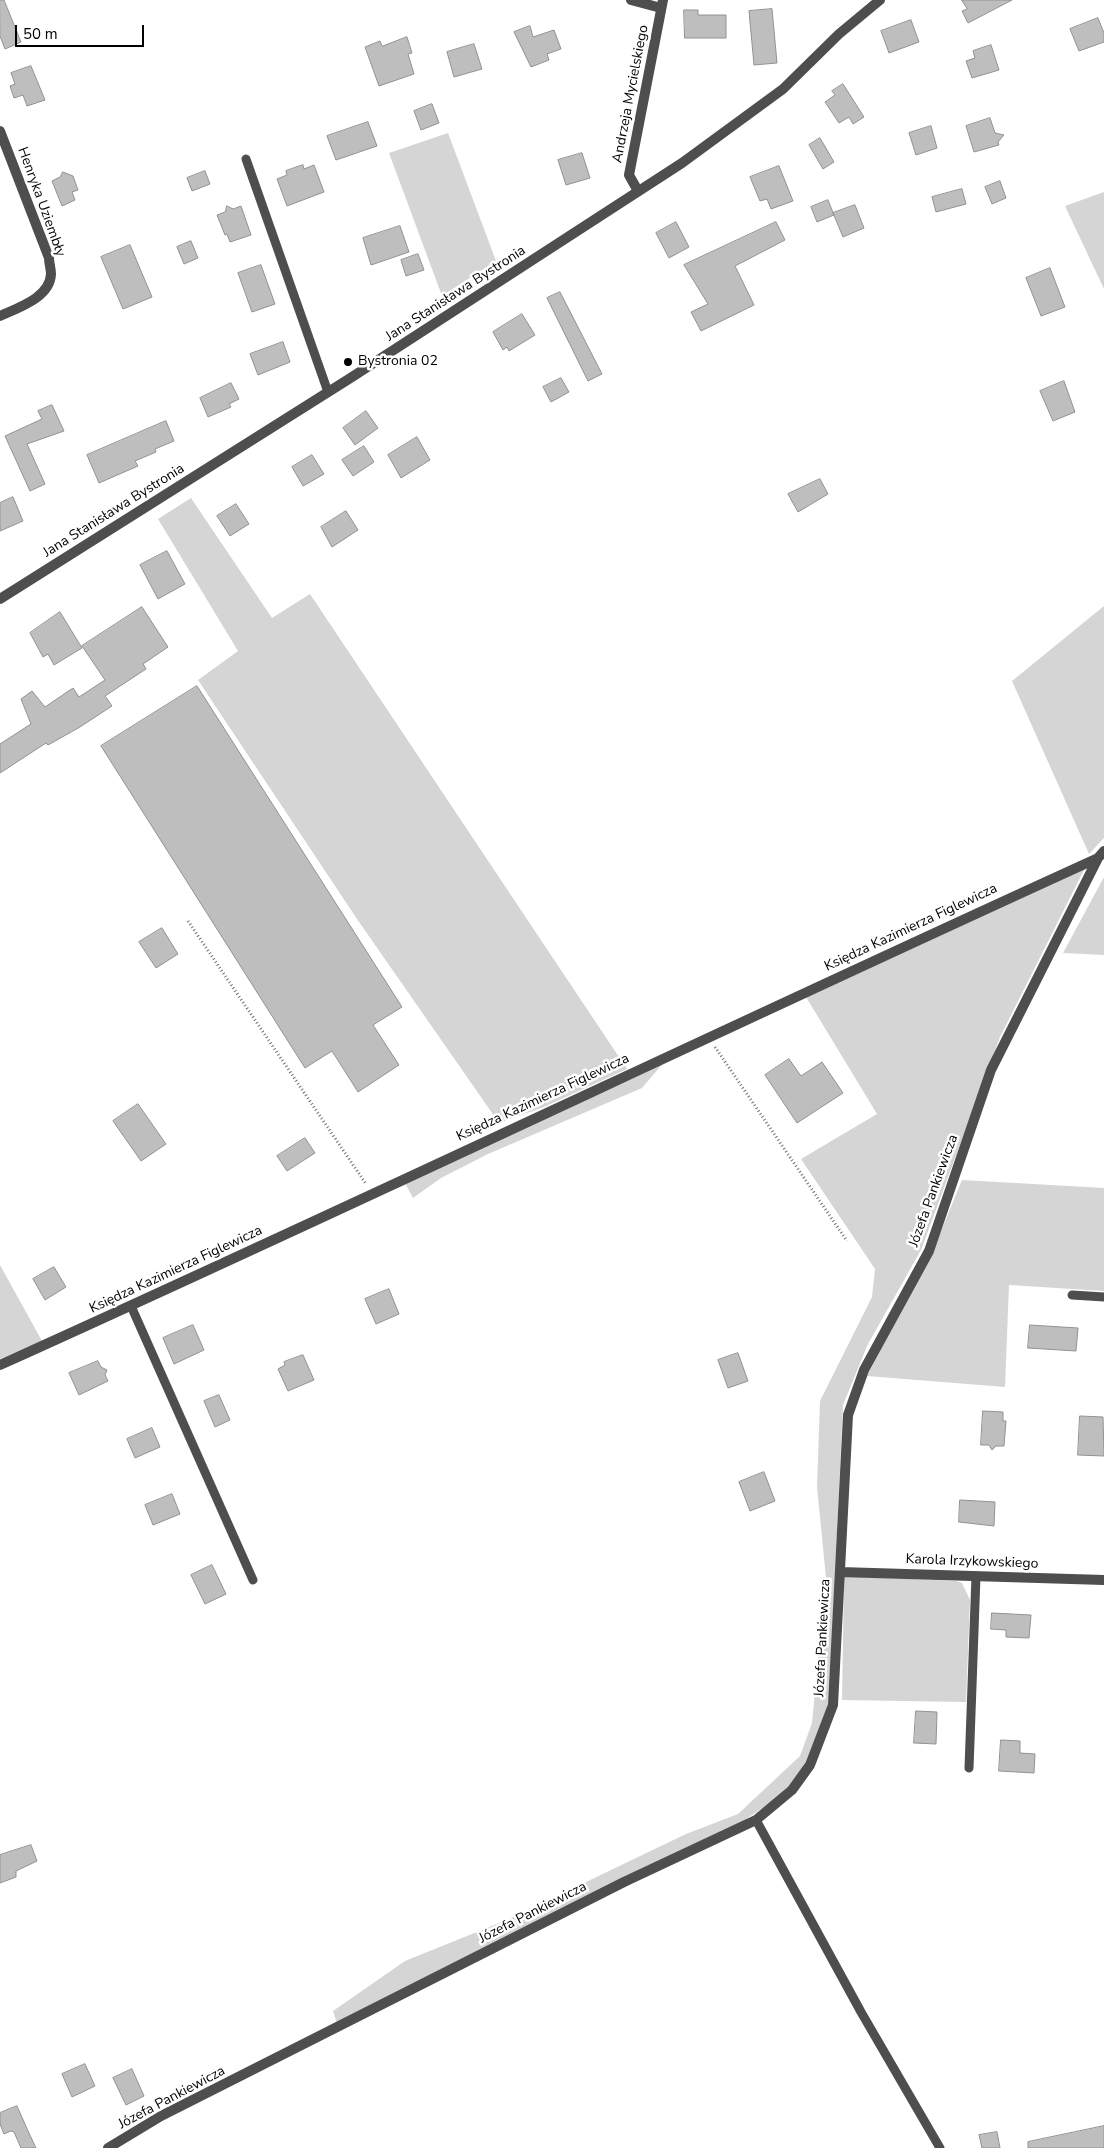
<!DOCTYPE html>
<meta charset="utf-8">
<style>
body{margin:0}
#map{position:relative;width:1104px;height:2148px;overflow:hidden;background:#fff;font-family:"Nunito Sans",sans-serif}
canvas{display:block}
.scale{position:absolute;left:15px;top:25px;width:129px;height:22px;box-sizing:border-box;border:2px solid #000;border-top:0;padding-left:6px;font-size:15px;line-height:18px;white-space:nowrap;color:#000;-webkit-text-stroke:4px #fff;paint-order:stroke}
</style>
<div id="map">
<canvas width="1104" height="2148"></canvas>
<div class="scale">50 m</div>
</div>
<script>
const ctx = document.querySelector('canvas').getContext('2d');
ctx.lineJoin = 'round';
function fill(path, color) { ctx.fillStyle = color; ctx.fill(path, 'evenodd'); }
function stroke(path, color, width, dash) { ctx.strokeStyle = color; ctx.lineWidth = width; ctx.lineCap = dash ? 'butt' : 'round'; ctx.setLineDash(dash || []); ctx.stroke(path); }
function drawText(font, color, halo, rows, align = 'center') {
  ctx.font = font + ' "Nunito Sans",sans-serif'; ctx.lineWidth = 5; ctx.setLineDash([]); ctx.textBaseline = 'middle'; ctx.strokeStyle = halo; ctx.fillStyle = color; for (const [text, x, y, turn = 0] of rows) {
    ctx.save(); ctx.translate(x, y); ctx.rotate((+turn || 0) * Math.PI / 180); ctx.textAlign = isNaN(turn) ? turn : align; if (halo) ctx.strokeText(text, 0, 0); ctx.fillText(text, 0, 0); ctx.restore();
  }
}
const green = new Path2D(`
 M 448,133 L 496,261 L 442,296 L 389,153 Z
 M 1104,192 L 1104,289 L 1065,206 Z
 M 191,498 L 272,618 L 310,594 L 627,1069 L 544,1107 L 499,1123 L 357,919 L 198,680 L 238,651 L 158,519 Z
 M 1104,606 L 1104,838 L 1089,854 L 1012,681 Z
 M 1085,868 L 1000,1037 L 921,1250 L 868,1344 L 843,1405 L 829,1703 L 805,1764 L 785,1793 L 743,1821 L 337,2023 L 333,2011 L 405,1961 L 509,1919 L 686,1834 L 738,1814 L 800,1756 L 812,1723 L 826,1578 L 817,1487 L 820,1401 L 872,1297 L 875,1269 L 801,1159 L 877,1114 L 806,997 Z
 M 1104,877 L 1104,955 L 1063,953 Z
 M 666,1060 L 642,1088 L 488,1154 L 441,1178 L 413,1198 L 405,1183 Z
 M 962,1180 L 1104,1188 L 1104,1291 L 1009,1285 L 1005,1387 L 867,1376 L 932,1253 Z
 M 0,1265 L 42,1341 L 0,1359 Z
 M 844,1576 L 956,1581 L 962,1583 L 970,1600 L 966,1702 L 842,1700 Z`);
const building = new Path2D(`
 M 0,0 L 4,0 L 21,42 L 5,49 L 0,36 Z
 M 962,0 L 1012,0 L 968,23 L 962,11 L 967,9 Z
 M 772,9 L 777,63 L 754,65 L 749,11 Z
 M 684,10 L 698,10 L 698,15 L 726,15 L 726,38 L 685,38 Z
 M 1098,18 L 1104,33 L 1104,42 L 1079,51 L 1070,29 Z
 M 911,20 L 919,42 L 889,53 L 881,31 Z
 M 530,26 L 533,37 L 554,30 L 561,49 L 547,54 L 549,60 L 531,67 L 514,32 Z
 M 407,37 L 412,53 L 408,54 L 414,74 L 379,86 L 365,47 L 380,41 L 382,46 Z
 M 474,44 L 482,69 L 454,77 L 447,52 Z
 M 991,45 L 999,70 L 972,78 L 966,61 L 975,58 L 973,51 Z
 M 31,66 L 45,100 L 27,106 L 23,95 L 14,98 L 10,86 L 15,84 L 11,73 Z
 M 843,84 L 864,117 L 853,124 L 849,117 L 839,123 L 825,102 L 835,95 L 832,91 Z
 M 432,104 L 439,123 L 421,130 L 414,111 Z
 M 990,118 L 995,133 L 1004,135 L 998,142 L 999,145 L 974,152 L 966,126 Z
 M 368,122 L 377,146 L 336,160 L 327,136 Z
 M 931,126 L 937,148 L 916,155 L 909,133 Z
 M 820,138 L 834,162 L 823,169 L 809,145 Z
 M 582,153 L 590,178 L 566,185 L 558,160 Z
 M 303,165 L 304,169 L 314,165 L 324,192 L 287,206 L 277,179 L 287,175 L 286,171 Z
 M 779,166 L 793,201 L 771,209 L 767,199 L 760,201 L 750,177 Z
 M 205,171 L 210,184 L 192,191 L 187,178 Z
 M 63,172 L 73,176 L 78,190 L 72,192 L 75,200 L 62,206 L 52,181 L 60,177 Z
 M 1000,181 L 1006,198 L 992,204 L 985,187 Z
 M 962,189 L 966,204 L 936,212 L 932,197 Z
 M 828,200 L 834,215 L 817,222 L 811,207 Z
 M 855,205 L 864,228 L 843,237 L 833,213 Z
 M 227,206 L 233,209 L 241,206 L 251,235 L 230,242 L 227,234 L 225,235 L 217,215 L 225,212 Z
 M 676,222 L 689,247 L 669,258 L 656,233 Z
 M 776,222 L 785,240 L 735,266 L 754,305 L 701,331 L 691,312 L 708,304 L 684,265 Z
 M 400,226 L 409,252 L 371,265 L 363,238 Z
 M 191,241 L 198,258 L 184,264 L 177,247 Z
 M 130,245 L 152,297 L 123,309 L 101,257 Z
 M 418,254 L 424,270 L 406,276 L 401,260 Z
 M 261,265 L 275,304 L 252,312 L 238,273 Z
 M 1050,268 L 1065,307 L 1041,316 L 1026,278 Z
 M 560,292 L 602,374 L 588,381 L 547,298 Z
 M 522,314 L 535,335 L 509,351 L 507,347 L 503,350 L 493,332 Z
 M 283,342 L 290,362 L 258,375 L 250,354 Z
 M 561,378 L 569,392 L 551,402 L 543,387 Z
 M 1064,381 L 1075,412 L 1053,421 L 1040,391 Z
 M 231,383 L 239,399 L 229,404 L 231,407 L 208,417 L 200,398 Z
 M 52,405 L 64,431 L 27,444 L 45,484 L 30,491 L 5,436 L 42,419 L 38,411 Z
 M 366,411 L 378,428 L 355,445 L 343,428 Z
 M 166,421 L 174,441 L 155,449 L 156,452 L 135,461 L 138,466 L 99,483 L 87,455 Z
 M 417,437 L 430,460 L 401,478 L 388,455 Z
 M 364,446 L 374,462 L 353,476 L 342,460 Z
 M 312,455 L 324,474 L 303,486 L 292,467 Z
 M 820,479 L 828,494 L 798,512 L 788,494 Z
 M 13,497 L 23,521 L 0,531 L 0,503 Z
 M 236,504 L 249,524 L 230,536 L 217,516 Z
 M 346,511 L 358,530 L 332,547 L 321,527 Z
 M 167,551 L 185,584 L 158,599 L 140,565 Z
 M 142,607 L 168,647 L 143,664 L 146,669 L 105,696 L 112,706 L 80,727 L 48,745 L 46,743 L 0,773 L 0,744 L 31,724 L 21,699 L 32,691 L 45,707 L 73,688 L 79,697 L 105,680 L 82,646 Z
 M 60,612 L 82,648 L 54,665 L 48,654 L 43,657 L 30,633 Z
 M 197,686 L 402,1007 L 373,1025 L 399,1065 L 358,1092 L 332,1051 L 305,1068 L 101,746 Z
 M 162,928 L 178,954 L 156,968 L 139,942 Z
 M 789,1059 L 801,1076 L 822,1062 L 843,1093 L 797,1123 L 765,1075 Z
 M 138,1104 L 166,1144 L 141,1161 L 113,1121 Z
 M 305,1138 L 315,1153 L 287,1171 L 277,1156 Z
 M 54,1267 L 66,1287 L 45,1300 L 33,1279 Z
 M 389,1289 L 399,1314 L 376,1324 L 365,1299 Z
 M 193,1325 L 204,1350 L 174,1364 L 163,1338 Z
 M 1030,1325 L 1078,1328 L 1076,1351 L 1028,1348 Z
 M 738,1353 L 748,1381 L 728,1388 L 718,1360 Z
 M 303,1355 L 314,1380 L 288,1391 L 278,1369 L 285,1365 L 284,1362 Z
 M 98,1361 L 101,1367 L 107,1370 L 105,1375 L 108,1381 L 79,1395 L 69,1373 Z
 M 219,1395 L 230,1420 L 215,1427 L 204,1401 Z
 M 983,1411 L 1003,1412 L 1003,1421 L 1006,1421 L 1004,1446 L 996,1446 L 992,1450 L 989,1445 L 981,1445 Z
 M 1080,1416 L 1103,1417 L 1104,1456 L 1078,1455 Z
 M 152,1428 L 160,1447 L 135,1458 L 127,1439 Z
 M 764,1472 L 775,1501 L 750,1511 L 739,1482 Z
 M 172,1494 L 180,1514 L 153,1525 L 145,1505 Z
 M 960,1500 L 995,1502 L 994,1526 L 959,1522 Z
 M 212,1565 L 226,1594 L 205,1604 L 191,1575 Z
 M 992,1613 L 1031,1615 L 1029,1638 L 1006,1637 L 1006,1630 L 991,1629 Z
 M 916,1711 L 937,1712 L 936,1744 L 914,1743 Z
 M 1001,1740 L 1020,1741 L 1020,1753 L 1035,1754 L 1034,1773 L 999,1771 Z
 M 31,1845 L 37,1861 L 16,1871 L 16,1877 L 0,1883 L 0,1855 Z
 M 85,2064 L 95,2086 L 72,2097 L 62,2074 Z
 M 132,2069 L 144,2096 L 126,2105 L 113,2078 Z
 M 17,2106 L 28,2131 L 36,2148 L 21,2148 L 14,2132 L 11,2131 L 4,2134 L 0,2124 L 0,2113 Z
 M 1104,2126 L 1104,2148 L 1028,2148 L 1028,2142 Z
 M 997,2132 L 1000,2148 L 982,2148 L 979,2135 Z`);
const path = new Path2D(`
 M 188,921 L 366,1184
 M 715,1047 L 847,1241`);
const service = new Path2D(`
 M 246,159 L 328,392
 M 1072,1295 L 1104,1297
 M 131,1306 L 253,1580
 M 969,1768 L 976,1576
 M 756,1820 L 861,2012 L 940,2148`);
const minor = new Path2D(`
 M 631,0 L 661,8
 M 0,131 L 49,258 C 49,263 51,269 51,274 C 50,298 17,308 0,316
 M 638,191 L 629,175 L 663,0
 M 0,1365 C 368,1199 731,1025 1098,858
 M 840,1572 L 1104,1580
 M 108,2148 L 161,2116 L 624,1882 L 756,1820 L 792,1790 L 810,1765 L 833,1705 L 848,1415 L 864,1370 L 929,1251 L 991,1070 L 1098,858 L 1104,851`);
const tertiary = new Path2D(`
 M 0,599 L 352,377 L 682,163 L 783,89 L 839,34 L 880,0`);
const markers = [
 [348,362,5,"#000"]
];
const streetNames = [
 ["Andrzeja Mycielskiego",631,94,-79],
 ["Henryka Uziembły",41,202,70],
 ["Jana Stanisława Bystronia",456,294,-33],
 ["Jana Stanisława Bystronia",114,511,-32],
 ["Księdza Kazimierza Figlewicza",911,928,-25],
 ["Księdza Kazimierza Figlewicza",543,1098,-25],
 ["Józefa Pankiewicza",934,1191,-70],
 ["Księdza Kazimierza Figlewicza",176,1270,-25],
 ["Karola Irzykowskiego",972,1562,2],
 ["Józefa Pankiewicza",823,1638,-87],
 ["Józefa Pankiewicza",533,1913,-27],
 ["Józefa Pankiewicza",172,2098,-28]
];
const poiNames = [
 ["Bystronia 02",358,362]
];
fill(green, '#d5d5d5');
fill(building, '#bebebe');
stroke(building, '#929292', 1);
stroke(path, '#707070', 3, [1, 2.5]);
stroke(service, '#4e4e4e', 9);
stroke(minor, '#4e4e4e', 10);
stroke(tertiary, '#4e4e4e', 10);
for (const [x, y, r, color] of markers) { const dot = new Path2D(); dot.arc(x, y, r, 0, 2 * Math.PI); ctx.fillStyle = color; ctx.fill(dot); stroke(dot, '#fff', 2); }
drawText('14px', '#000', '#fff', streetNames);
drawText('14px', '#000', '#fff', poiNames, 'left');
</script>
